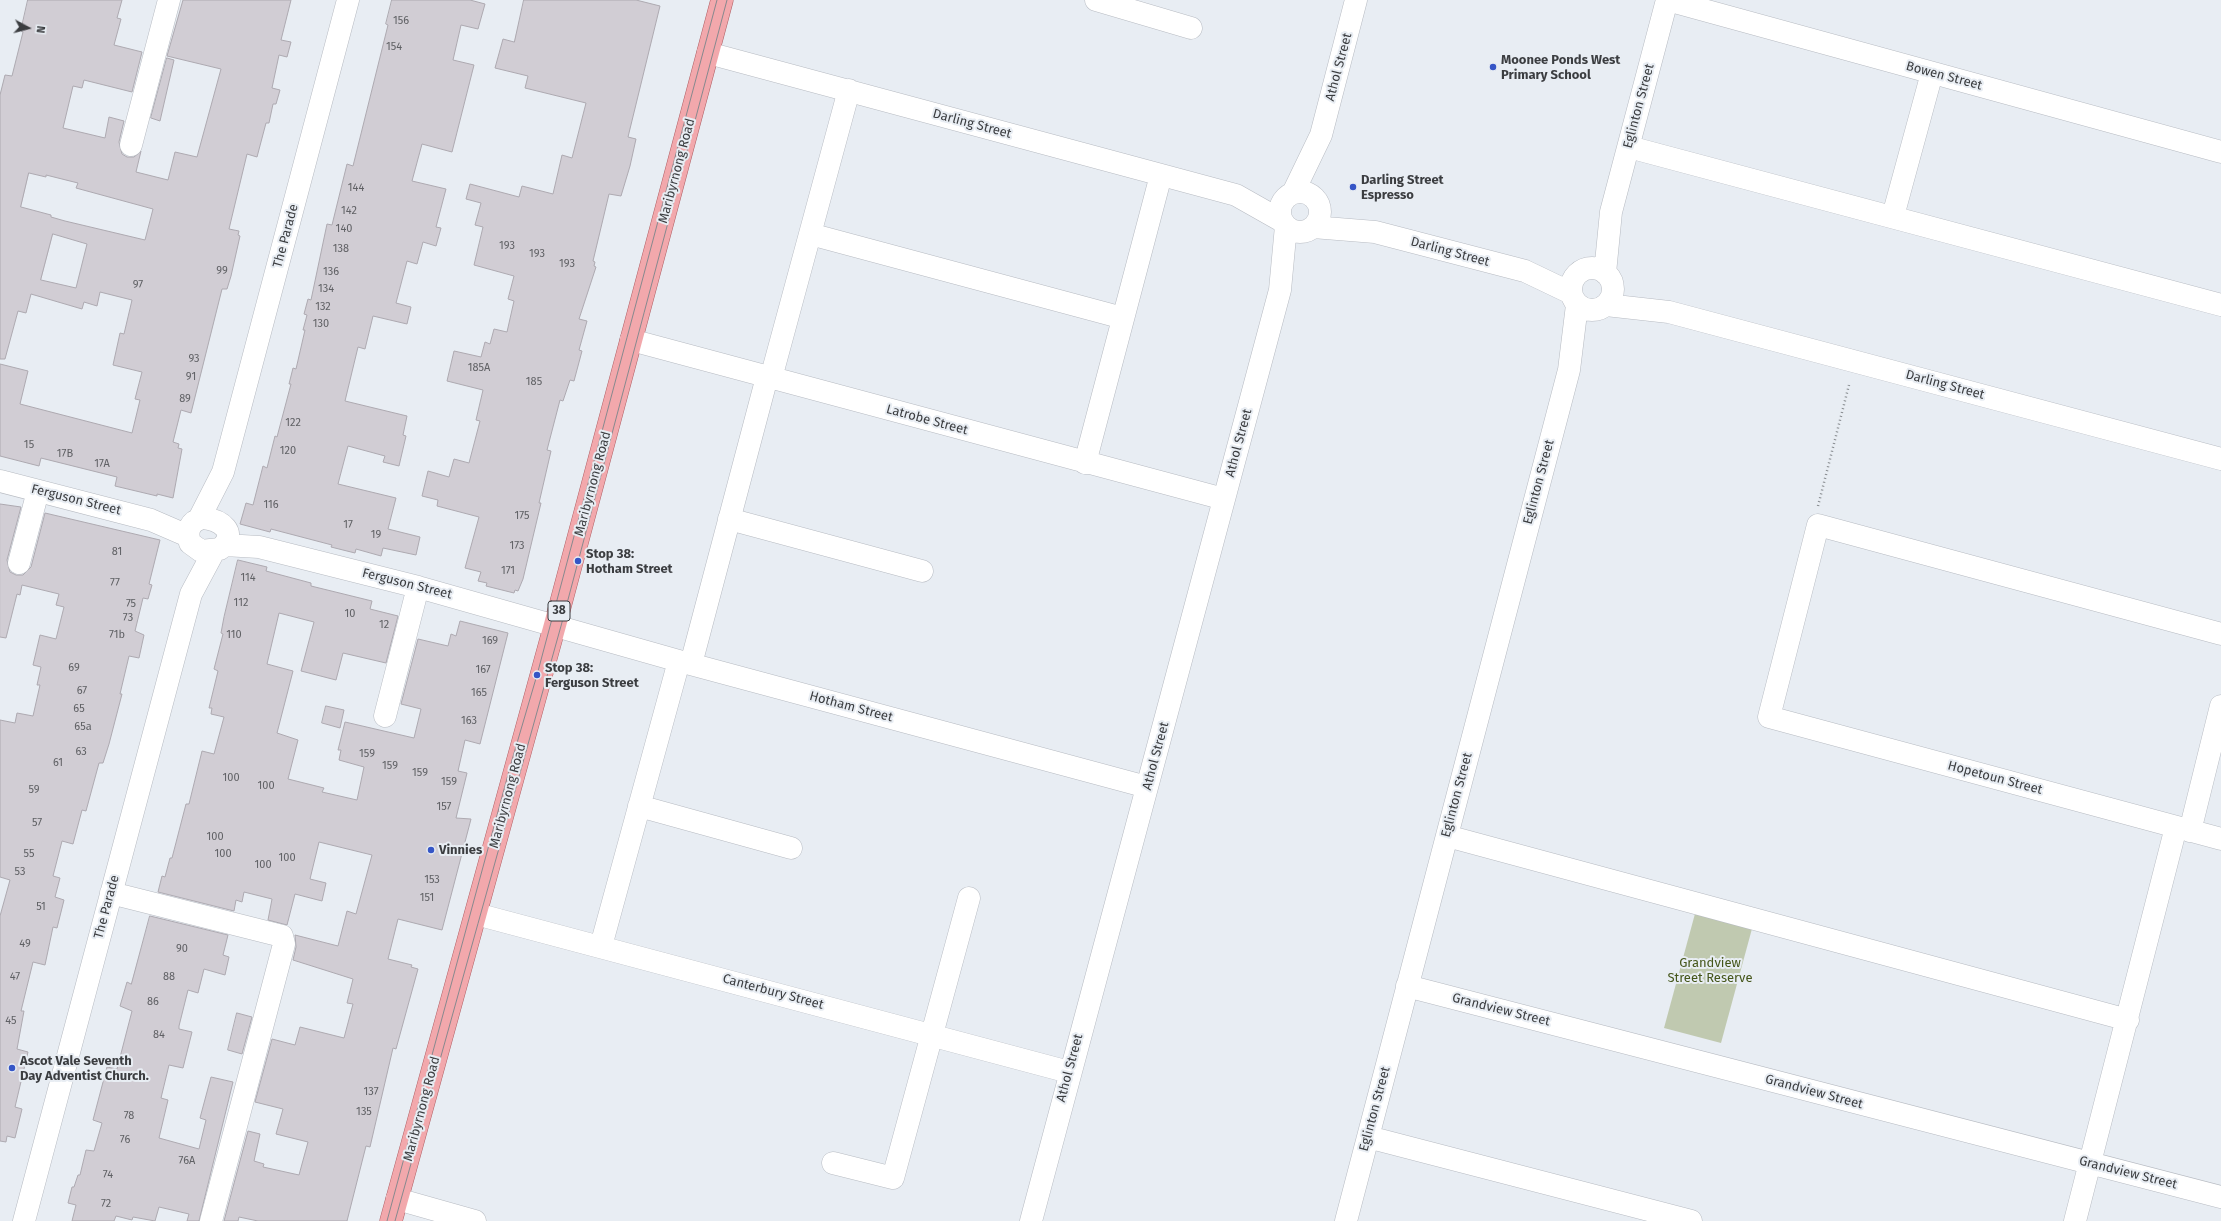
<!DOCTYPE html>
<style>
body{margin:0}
#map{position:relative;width:2221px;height:1221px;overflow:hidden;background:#e8edf3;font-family:"Fira Sans",sans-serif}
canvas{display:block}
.north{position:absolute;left:8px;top:8px;width:40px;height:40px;-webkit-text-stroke:3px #e8edf3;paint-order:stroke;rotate:97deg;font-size:11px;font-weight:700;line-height:16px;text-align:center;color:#3b3d40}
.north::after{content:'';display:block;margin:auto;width:14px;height:18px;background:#3b3d40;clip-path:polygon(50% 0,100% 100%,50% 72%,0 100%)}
</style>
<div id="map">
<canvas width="2221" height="1221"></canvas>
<div class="north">N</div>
</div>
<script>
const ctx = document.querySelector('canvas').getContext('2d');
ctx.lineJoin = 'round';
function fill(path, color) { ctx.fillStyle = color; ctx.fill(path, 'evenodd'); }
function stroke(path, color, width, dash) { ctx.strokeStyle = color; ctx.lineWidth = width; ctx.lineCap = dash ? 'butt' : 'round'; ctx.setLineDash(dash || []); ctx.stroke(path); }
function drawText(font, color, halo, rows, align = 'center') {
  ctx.font = font + ' "Fira Sans",sans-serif'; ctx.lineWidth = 4; ctx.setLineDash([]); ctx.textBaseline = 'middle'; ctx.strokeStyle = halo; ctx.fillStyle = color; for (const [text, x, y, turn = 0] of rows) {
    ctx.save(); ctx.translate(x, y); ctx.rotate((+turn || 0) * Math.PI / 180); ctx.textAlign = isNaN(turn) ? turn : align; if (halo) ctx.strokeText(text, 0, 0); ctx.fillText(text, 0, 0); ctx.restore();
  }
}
const green = new Path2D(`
 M 1696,910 L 1753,925 L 1721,1043 L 1664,1028 Z`);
const building = new Path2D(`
 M 28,0 L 122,0 L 117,18 L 121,19 L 114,45 L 142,52 L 132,92 L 84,80 L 82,88 L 73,86 L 63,128 L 105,138 L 109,117 L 124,121 L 119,142 L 122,154 L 127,157 L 134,157 L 141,151 L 136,172 L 168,180 L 175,152 L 197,157 L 221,69 L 167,56 L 183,0 L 291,0 L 281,40 L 291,42 L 287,57 L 279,55 L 272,88 L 280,90 L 276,104 L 273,104 L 269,123 L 266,123 L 257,157 L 247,154 L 229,229 L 239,231 L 238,235 L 240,236 L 231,276 L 227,289 L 222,289 L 191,413 L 181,410 L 173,442 L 179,444 L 178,448 L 182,449 L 173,498 L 157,494 L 157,496 L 115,486 L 117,477 L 41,458 L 39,466 L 0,456 L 0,364 L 28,371 L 20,404 L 132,433 L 140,400 L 135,399 L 142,372 L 113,365 L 120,333 L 124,334 L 132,300 L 100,292 L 97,306 L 84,302 L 82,309 L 31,294 L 26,313 L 18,311 L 5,359 L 0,359 L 0,95 L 5,75 L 12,76 L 23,32 L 21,31 ZM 29,173 L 46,177 L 46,175 L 78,183 L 76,188 L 153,209 L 145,240 L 65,221 L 51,217 L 51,215 L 21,207 ZM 53,234 L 87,244 L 76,288 L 41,280 Z
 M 392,0 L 470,0 L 485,4 L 478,29 L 461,25 L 453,60 L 474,65 L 452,152 L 422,144 L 412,181 L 446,189 L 436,227 L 441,228 L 436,246 L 423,242 L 417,264 L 407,261 L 396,303 L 411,307 L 407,324 L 373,316 L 365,349 L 358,347 L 345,401 L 407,416 L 403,435 L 406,436 L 399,466 L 383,462 L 385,456 L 348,446 L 338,484 L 396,498 L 388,529 L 420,537 L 416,555 L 383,548 L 381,556 L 356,549 L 355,553 L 331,547 L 332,545 L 271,529 L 270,532 L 240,524 L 246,503 L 253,505 L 263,466 L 267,468 L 275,436 L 277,437 L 291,384 L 289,384 L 293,368 L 296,369 L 305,330 L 303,330 L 307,315 L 304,314 L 308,299 L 311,300 L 327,224 L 332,225 L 347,164 L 353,166 L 388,25 L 386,24 Z
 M 524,0 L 636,0 L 660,6 L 628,137 L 636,139 L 630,166 L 621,196 L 609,194 L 593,261 L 595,262 L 594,266 L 596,267 L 579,319 L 587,321 L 579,350 L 582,351 L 574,381 L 570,380 L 563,401 L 560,400 L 547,450 L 551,451 L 539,503 L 541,503 L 523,579 L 518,591 L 515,590 L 514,593 L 486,586 L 487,583 L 478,581 L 481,572 L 465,568 L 479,517 L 437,506 L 438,500 L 422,496 L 428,471 L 449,477 L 454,459 L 469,463 L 480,421 L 476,420 L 483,390 L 447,381 L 454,351 L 481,357 L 485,342 L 490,344 L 494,329 L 507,332 L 514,301 L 508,299 L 514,276 L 474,265 L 483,227 L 475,225 L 481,203 L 466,199 L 470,184 L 519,197 L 522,186 L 553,194 L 562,155 L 572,158 L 586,103 L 525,88 L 528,76 L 495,68 L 503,39 L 514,42 Z
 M 167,58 L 174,60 L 160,121 L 151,118 Z
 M 0,504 L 21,507 L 7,560 L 10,572 L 16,575 L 23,575 L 31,567 L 45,513 L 160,540 L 149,584 L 152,585 L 148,599 L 143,598 L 135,631 L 144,635 L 139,658 L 129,656 L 120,694 L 122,694 L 109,744 L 103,763 L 99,763 L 86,811 L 82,810 L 73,844 L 62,841 L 53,876 L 60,878 L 55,897 L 64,900 L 57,928 L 53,927 L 45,965 L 33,962 L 21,1011 L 24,1011 L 17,1049 L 28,1052 L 15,1107 L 22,1109 L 15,1138 L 7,1136 L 6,1142 L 0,1141 L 0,916 L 10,880 L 0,877 L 0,720 L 15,723 L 17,713 L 33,716 L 40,685 L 37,685 L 41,667 L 33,665 L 40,635 L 56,639 L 64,607 L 56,605 L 59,594 L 22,585 L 20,595 L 17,594 L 6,638 L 0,637 Z
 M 238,560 L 267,567 L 266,571 L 311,583 L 311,586 L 372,601 L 370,609 L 398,616 L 386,663 L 343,653 L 336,680 L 301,671 L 314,622 L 279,613 L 267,664 L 293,671 L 277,733 L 298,740 L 288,779 L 324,788 L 322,792 L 357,800 L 364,767 L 339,760 L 341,750 L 338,750 L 345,722 L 414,738 L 421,709 L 401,704 L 418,639 L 448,646 L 451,634 L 456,636 L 460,621 L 508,633 L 480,744 L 465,740 L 458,771 L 467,773 L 456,818 L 471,819 L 442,930 L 398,919 L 388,959 L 412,965 L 411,967 L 418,969 L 396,1049 L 393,1048 L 370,1147 L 366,1146 L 347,1221 L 258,1221 L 239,1217 L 238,1221 L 224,1221 L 248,1131 L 260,1134 L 254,1161 L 264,1164 L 263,1167 L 299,1175 L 308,1142 L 276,1134 L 283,1109 L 255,1102 L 272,1039 L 295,1045 L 300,1027 L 344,1038 L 353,1004 L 347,1003 L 353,979 L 293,960 L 296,947 L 295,935 L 338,946 L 347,911 L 356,914 L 372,855 L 319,842 L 310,879 L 326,883 L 322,901 L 295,894 L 287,925 L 268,920 L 272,899 L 244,892 L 242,902 L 236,900 L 234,911 L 158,892 L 162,876 L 165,877 L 170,858 L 172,858 L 186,804 L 189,804 L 202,751 L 214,754 L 224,717 L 211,714 L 212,708 L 209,708 L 218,671 L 214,669 L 223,634 L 221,633 L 224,617 Z
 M 326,706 L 344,710 L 340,728 L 322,723 Z
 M 150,916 L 228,935 L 223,955 L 229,957 L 225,975 L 204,969 L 198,993 L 188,990 L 179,1026 L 179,1029 L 192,1032 L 183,1068 L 169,1065 L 161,1098 L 168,1100 L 159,1138 L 199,1149 L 206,1120 L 200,1118 L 211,1077 L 233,1082 L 199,1221 L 187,1221 L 189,1214 L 159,1207 L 155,1221 L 133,1217 L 132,1220 L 116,1216 L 114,1221 L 72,1221 L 76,1205 L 68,1203 L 72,1187 L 74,1187 L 78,1175 L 80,1175 L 86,1150 L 94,1151 L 102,1123 L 93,1120 L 107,1067 L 117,1069 L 132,1011 L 120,1006 L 127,982 L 131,984 Z
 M 237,1013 L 252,1017 L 242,1054 L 228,1050 Z`);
const path = new Path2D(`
 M 1818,506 L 1849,385`);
const minor = new Path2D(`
 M 1096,0 L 1191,28
 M 1667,0 L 2221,152
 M 708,53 L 1236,195 L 1282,221
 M 131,145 L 169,0
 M 1629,147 L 2221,305
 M1280 212a20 20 0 1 1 40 0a20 20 0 1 1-40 0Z
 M 1293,193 L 1321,135 L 1356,0
 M 1893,216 L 1932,73
 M 1313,227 L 1375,232 L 1525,271 L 1571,293
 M 810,234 L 1123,318
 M1571 289a21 21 0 1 1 42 0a21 21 0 1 1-42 0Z
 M 1605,273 L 1611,212 L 1667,0
 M 1606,305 L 1669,312 L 2221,459
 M 631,340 L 1224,499
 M 771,378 L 849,90
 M 1085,463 L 1161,175
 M 0,481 L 151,520 L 188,536
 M 203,518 C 221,520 239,532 220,549 L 201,551 L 190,543 C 186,530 190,521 203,518 Z
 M 199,519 L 223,472 L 348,0
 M 729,519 L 922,571
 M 224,545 L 259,547 L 418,587 L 679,661 L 1147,787
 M 19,563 L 38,491
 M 2221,634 L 1818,525 L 1769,717 L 2221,839
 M 691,664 L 767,377
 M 385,716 L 418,587
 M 639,806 L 791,848
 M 2190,831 L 2221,706
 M 1447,836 L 2128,1020
 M 111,893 L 282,936 L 284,944 L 211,1221
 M 476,914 L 1069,1072
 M 601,946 L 679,661
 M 1407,986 L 2221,1197
 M 1368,1137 L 1691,1221
 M 833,1163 L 893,1178 L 969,898
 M 397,1199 L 475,1221
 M 24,1221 L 191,594 L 214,551
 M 1031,1221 L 1280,290 L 1286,226
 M 1346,1221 L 1569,370 L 1577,305
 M 2075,1221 L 2176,827`);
const major = new Path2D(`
 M 391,1221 L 555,625 L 722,0`);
const tram = new Path2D(`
 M 387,1221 L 512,760 L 537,675 L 717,0
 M 395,1221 L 561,626 L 727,0`);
const markers = [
 [1493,67,4,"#3555c6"],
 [1353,187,4,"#3555c6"],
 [578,561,4,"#3555c6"],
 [537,675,4,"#3555c6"],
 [431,850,4,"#3555c6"],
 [12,1068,4,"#3555c6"]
];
const numberNames = [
 ["156",401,21],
 ["154",394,47],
 ["144",356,188],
 ["142",349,211],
 ["140",344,229],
 ["193",507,246],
 ["138",341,249],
 ["193",537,254],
 ["193",567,264],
 ["99",222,271],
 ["136",331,272],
 ["97",138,285],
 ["134",326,289],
 ["132",323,307],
 ["130",321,324],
 ["93",194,359],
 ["185A",479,368],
 ["91",191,377],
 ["185",534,382],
 ["89",185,399],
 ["122",293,423],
 ["15",29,445],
 ["120",288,451],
 ["17B",65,454],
 ["17A",102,464],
 ["116",271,505],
 ["175",522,516],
 ["17",348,525],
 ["19",376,535],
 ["173",517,546],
 ["81",117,552],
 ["171",508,571],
 ["114",248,578],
 ["77",115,583],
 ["112",241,603],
 ["75",131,604],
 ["10",350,614],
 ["73",128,618],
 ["12",384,625],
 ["71b",117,635],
 ["110",234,635],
 ["169",490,641],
 ["69",74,668],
 ["167",483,670],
 ["67",82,691],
 ["165",479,693],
 ["65",79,709],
 ["163",469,721],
 ["65a",83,727],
 ["63",81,752],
 ["159",367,754],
 ["61",58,763],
 ["159",390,766],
 ["159",420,773],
 ["100",231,778],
 ["159",449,782],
 ["100",266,786],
 ["59",34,790],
 ["157",444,807],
 ["57",37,823],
 ["100",215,837],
 ["55",29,854],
 ["100",223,854],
 ["100",287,858],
 ["100",263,865],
 ["53",20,872],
 ["153",432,880],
 ["151",427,898],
 ["51",41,907],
 ["49",25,944],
 ["90",182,949],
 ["47",15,977],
 ["88",169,977],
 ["86",153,1002],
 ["45",11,1021],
 ["84",159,1035],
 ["137",371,1092],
 ["135",364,1112],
 ["78",129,1116],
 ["76",125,1140],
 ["76A",187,1161],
 ["74",108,1175],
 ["72",106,1204]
];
const shields = [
 [559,611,22]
];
const shieldNames = [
 ["38",559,611]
];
const poiNames = [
 ["Moonee Ponds West",1501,60],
 ["Primary School",1501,75],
 ["Darling Street",1361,180],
 ["Espresso",1361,195],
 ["Stop 38:",586,554],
 ["Hotham Street",586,569],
 ["Stop 38:",545,668],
 ["Ferguson Street",545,683],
 ["Vinnies",439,850],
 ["Ascot Vale Seventh",20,1061],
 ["Day Adventist Church.",20,1076]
];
const streetNames = [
 ["Athol Street",1339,67,-75],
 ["Bowen Street",1944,76,15],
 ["Eglinton Street",1639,106,-75],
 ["Darling Street",972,124,15],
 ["Maribyrnong Road",677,171,-75],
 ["The Parade",286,236,-75],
 ["Darling Street",1450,252,15],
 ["Darling Street",1945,385,15],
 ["Latrobe Street",927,420,15],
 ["Athol Street",1239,443,-75],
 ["Eglinton Street",1539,482,-75],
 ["Maribyrnong Road",593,484,-75],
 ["Ferguson Street",76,500,14],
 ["Ferguson Street",407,584,14],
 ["Hotham Street",851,707,15],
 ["Athol Street",1156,756,-75],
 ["Hopetoun Street",1995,778,15],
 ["Eglinton Street",1457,795,-75],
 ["Maribyrnong Road",508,796,-75],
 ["The Parade",107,907,-75],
 ["Canterbury Street",773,992,15],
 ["Grandview Street",1501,1010,14],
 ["Athol Street",1070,1068,-75],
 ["Grandview Street",1814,1092,15],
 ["Maribyrnong Road",422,1109,-75],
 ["Eglinton Street",1375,1109,-75],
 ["Grandview Street",2128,1173,14]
];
const parkNames = [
 ["Grandview",1710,963],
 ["Street Reserve",1710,978]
];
fill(green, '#c0c9b0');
fill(building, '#d1cdd4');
stroke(building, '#ada9b0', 1);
stroke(minor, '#b7bbc2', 23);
stroke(major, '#ad5d62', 23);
stroke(path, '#898d91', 2.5, [1, 3]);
stroke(minor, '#fff', 22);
stroke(major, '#f2a8ac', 22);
stroke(tram, '#86898e', 1);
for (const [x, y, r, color] of markers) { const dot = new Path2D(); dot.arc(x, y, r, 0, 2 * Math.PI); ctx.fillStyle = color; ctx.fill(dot); stroke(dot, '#e8edf3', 1.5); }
drawText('11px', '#606165', null, numberNames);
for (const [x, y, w] of shields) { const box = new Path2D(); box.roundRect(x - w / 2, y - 10, w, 20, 3); ctx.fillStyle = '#e8edf3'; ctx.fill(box); stroke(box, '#3b3d40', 1); }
drawText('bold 12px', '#3b3d40', null, shieldNames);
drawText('bold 13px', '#3b3d40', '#e8edf3', poiNames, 'left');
drawText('13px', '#3b3d40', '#e8edf3', streetNames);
drawText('13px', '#45561a', '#e8edf3', parkNames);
</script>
